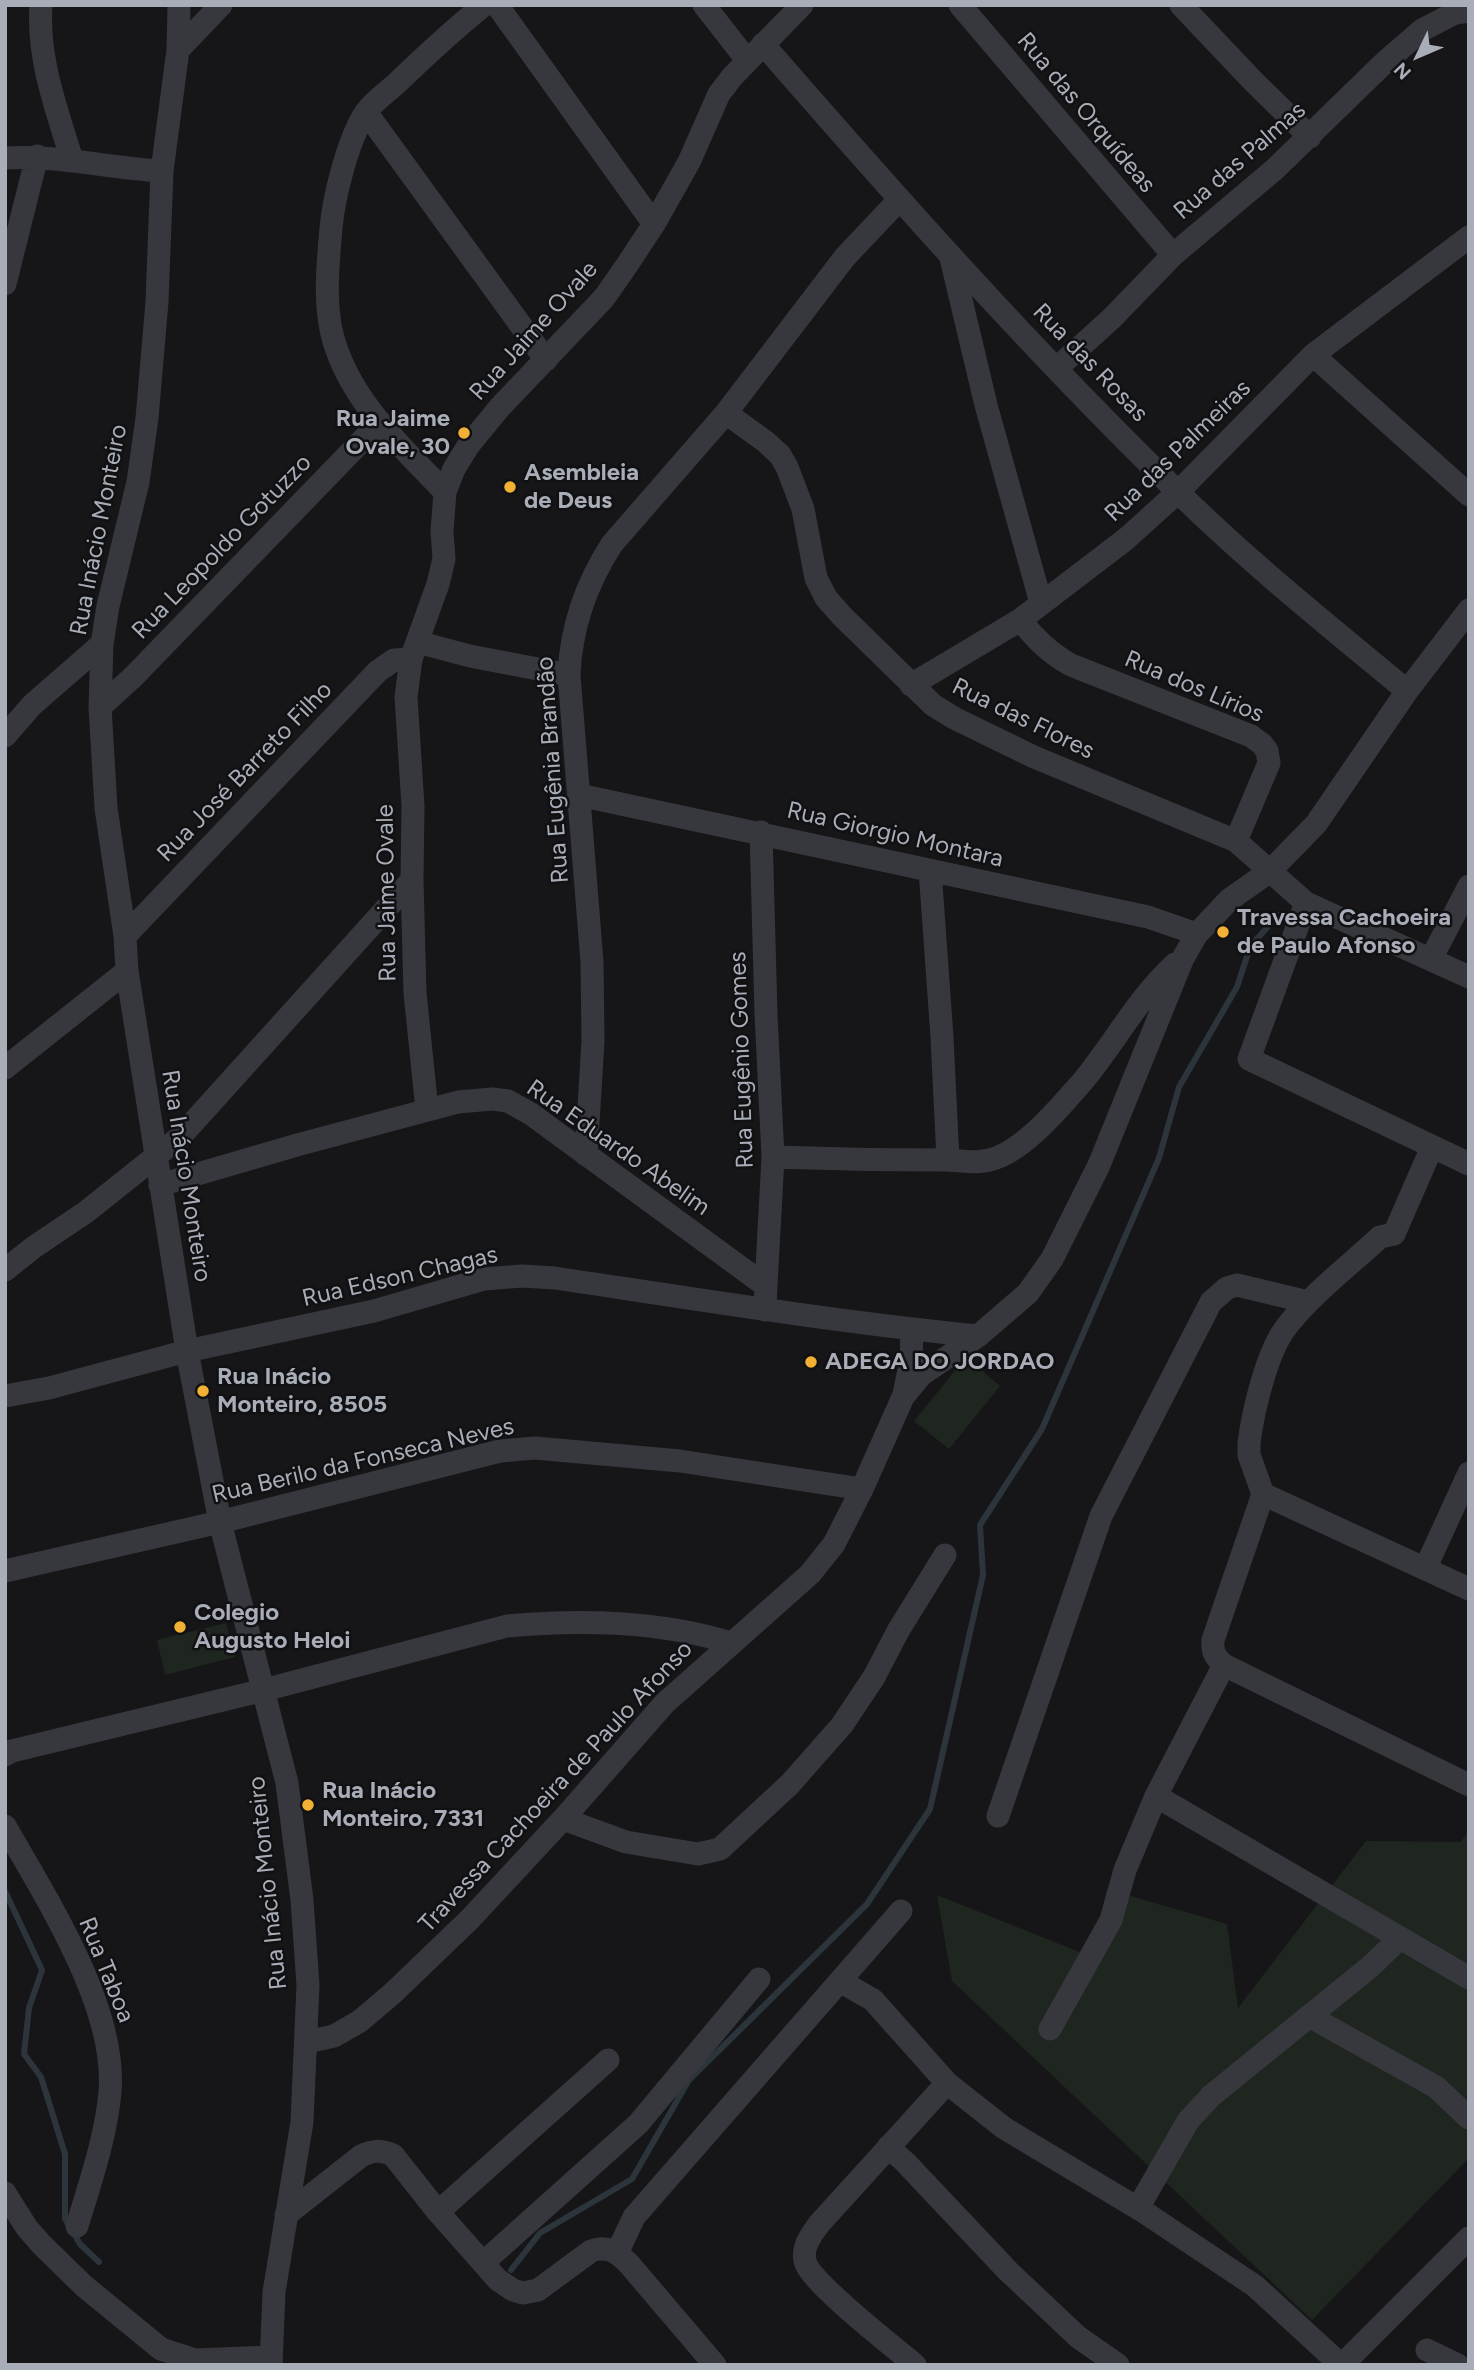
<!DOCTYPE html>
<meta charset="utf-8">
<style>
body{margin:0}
#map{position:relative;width:1474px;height:2370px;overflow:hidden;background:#161618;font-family:Figtree,sans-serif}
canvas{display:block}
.frame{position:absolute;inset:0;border:7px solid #a8adb8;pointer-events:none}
.north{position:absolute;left:1383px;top:21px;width:70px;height:70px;-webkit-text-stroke:5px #111113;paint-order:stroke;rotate:226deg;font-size:19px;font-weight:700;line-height:28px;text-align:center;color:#a8adb8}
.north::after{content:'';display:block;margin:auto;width:24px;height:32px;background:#a8adb8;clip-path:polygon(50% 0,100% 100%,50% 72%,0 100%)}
</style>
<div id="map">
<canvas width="1474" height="2370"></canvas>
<div class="frame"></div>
<div class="north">N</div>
</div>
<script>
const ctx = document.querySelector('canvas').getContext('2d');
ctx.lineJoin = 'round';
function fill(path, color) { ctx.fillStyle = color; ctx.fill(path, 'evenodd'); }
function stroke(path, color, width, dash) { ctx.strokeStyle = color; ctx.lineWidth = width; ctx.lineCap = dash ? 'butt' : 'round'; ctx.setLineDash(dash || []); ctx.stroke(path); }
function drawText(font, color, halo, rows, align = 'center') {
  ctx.font = font + ' Figtree,sans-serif'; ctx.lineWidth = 5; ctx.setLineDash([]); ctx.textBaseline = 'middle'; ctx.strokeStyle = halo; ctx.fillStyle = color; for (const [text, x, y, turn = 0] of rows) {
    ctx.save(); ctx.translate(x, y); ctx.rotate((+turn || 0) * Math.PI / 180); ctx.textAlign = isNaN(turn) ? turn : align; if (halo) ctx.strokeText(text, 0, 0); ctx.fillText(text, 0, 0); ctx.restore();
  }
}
const green = new Path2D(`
 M 966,1357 L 1000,1386 L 949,1449 L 914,1421 Z
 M 226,1623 L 235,1657 L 165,1675 L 157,1640 Z
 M 1469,1830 L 1469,2158 L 1312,2320 L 952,1981 L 937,1895 L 1092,1957 L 1107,1889 L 1227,1924 L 1238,2008 L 1366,1841 L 1461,1842 Z`);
const stream = new Path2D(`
 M 5,1891 L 42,1970 L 29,2008 L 24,2054 L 41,2077 L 65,2154 L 65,2219 L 80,2244 L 99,2262
 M 511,2270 L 540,2233 L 632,2179 L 689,2080 L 867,1904 L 930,1809 L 983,1575 L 980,1525 L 1042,1429 L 1159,1158 L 1179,1087 L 1237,987 L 1250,947 L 1278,915`);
const minor = new Path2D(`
 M 41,5 C 37,59 57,110 72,160
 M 179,5 L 178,50 L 162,171 L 157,302 L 147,418 L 138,482 L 108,606 L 102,644 L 100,707 L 106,808 L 125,936 L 127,971 L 187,1351 L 220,1522 L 287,1783 L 302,1900 L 308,1985 L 302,2122 L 274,2292 L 271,2365
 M 497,5 L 654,224
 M 704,5 L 747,60
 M 960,5 L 1173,255
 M 1181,5 L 1253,81 L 1310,137
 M 763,44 C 897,198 1032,350 1178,492 C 1250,563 1329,626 1407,691
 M 178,50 L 221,5
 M 366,112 L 546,360
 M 5,158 C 58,155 109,168 162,171
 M 951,258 L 986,405 L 1041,603
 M 5,284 L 37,156
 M 1313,355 L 1469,495
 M 1057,368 L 1112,318 L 1173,255 L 1275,169 L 1384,63 L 1422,30 L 1455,13 L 1469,11
 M 726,413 L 766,442 L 780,455 L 787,467 L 803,509 L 816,578 L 826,598 L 842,616 L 933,705 L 954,718 L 1034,757 L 1236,841 L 1306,903 L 1469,977
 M 445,492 C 401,446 348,399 332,334 C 324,300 328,263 331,228 C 334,196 348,139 366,112 C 374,101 387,92 397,83 C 425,56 453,30 484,5
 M 1020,620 C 1035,638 1049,653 1071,665 L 1251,736 L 1262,744 L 1267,751 L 1269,763 L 1236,841
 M 417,642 L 470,656 L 569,675
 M 911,685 L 1020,620 L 1126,539 L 1178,492 L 1313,355 L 1469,237
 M 100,707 L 133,677 L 380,422
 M 5,736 L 32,705 L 102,644
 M 579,795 L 1148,917 L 1197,934
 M 761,832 L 766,1014 L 773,1157 L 766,1286
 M 930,870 L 942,1037 L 948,1160
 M 1306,903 L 1249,1059 L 1469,1164
 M 125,936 L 378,671 L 394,660 L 411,659
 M 1431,959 L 1469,886
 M 5,1068 L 127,971
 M 427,1110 L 415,993 L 412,880 L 413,806 L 406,697 L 411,659 L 438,584 L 444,559 L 442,531 L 445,492 L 454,469 L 468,446 L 500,407 L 604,298 L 627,265 L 654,224 L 689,162 L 719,94 L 732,77 L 802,5
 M 1432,1147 L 1394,1234 L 1380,1237 C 1349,1266 1313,1293 1287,1326 C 1267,1351 1253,1411 1249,1443 L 1249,1455 L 1263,1494 L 1213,1640 C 1212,1652 1215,1657 1224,1665 L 1469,1785
 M 586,1155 L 593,1041 L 592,962 L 569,675 C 571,627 586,584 612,544 L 726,413 L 845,257 L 899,200
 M 773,1157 C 830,1159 886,1160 943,1160 C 961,1160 978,1165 996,1158 C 1027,1147 1061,1106 1083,1081 C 1115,1042 1138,998 1175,964
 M 160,1185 L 297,1145 L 458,1102 L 492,1099 L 508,1101 L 531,1114 L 766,1286 L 765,1310
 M 5,1270 L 34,1247 L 86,1212 L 180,1137 L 412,880
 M 904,1394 L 911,1360 L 912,1330
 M 5,1396 L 49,1388 L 187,1351 L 374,1311 L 484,1279 L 522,1276 L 555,1278 C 695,1299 836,1322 978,1336
 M 1263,1494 L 1469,1589
 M 1425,1569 L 1469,1473
 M 5,1571 L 220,1522 L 500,1451 L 535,1448 L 680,1461 L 862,1489
 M 1224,1665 L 1156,1796 L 1469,1978
 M 5,1755 L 12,1751 L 264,1690 L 507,1626 C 579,1619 661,1621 731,1643
 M 998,1816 L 1101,1516 L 1211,1302 L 1227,1288 L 1237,1285 L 1308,1302
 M 563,1819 L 626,1842 L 698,1854 L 720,1849 L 790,1784 L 842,1725 L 874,1677 L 898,1631 L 945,1555
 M 5,1826 C 46,1898 117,2007 110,2092 C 106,2137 90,2183 77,2226
 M 840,1981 L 873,2000 L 947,2083 L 1004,2128 L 1144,2212 L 1255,2286 L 1341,2365
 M 1309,2016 L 1436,2087 L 1469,2118
 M 1050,2029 L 1111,1920 L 1125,1870 L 1156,1796
 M 307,2042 L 334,2036 L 360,2021 L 393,1993 L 470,1919 L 563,1819 L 665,1703 L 810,1574 L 834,1544 L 862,1489 L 903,1397 L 921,1375 L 978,1336 L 1028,1293 L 1052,1259 L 1099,1165 L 1183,958 L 1197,934 L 1229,900 L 1270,871 L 1316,824 L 1407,691 L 1469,610
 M 888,2147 L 905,2162 L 1008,2271 L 1078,2337 L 1118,2365
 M 5,2193 L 27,2228 L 42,2245 L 84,2286 L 161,2349 L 195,2360 L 270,2357
 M 1138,2208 L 1188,2121 L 1211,2096 L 1371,1966 L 1400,1938
 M 438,2212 L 608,2060
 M 286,2215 L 361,2156 C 373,2150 381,2150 393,2155 L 438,2212 L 498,2280 L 513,2290 L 523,2293 L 538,2290 L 591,2251 C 608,2245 617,2252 629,2264 L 715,2365
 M 617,2253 L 634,2217 L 901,1911
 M 484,2262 L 638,2124 L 759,1979
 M 1427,2350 L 1458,2365
 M 915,2365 C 893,2346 815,2286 806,2264 C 800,2249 811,2235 819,2224 L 947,2083
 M 1342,2365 L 1469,2238`);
const markers = [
 [464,433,7,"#f2b134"],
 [510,487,7,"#f2b134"],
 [1223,932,7,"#f2b134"],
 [811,1362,7,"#f2b134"],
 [203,1391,7,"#f2b134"],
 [180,1627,7,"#f2b134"],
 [308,1805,7,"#f2b134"]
];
const streetNames = [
 ["Rua das Orquídeas",1086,113,50],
 ["Rua das Palmas",1240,161,-41],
 ["Rua Jaime Ovale",534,331,-48],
 ["Rua das Rosas",1090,363,46],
 ["Rua das Palmeiras",1178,451,-44],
 ["Rua Inácio Monteiro",99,530,-79],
 ["Rua Leopoldo Gotuzzo",222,547,-46],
 ["Rua dos Lírios",1194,687,23],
 ["Rua das Flores",1023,719,26],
 ["Rua Eugênia Brandão",553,770,-94],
 ["Rua José Barreto Filho",245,772,-46],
 ["Rua Giorgio Montara",895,835,13],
 ["Rua Jaime Ovale",387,893,-91],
 ["Rua Eugênio Gomes",742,1060,-92],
 ["Rua Eduardo Abelim",618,1148,35],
 ["Rua Inácio Monteiro",186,1176,81],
 ["Rua Edson Chagas",400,1277,-13],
 ["Rua Berilo da Fonseca Neves",363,1461,-13],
 ["Travessa Cachoeira de Paulo Afonso",556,1787,-47],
 ["Rua Inácio Monteiro",268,1883,-96],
 ["Rua Taboa",106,1970,68]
];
const poiNames = [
 ["Rua Jaime",450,419,"right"],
 ["Ovale, 30",450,447,"right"],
 ["Asembleia",524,473],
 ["de Deus",524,501],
 ["Travessa Cachoeira",1237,918],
 ["de Paulo Afonso",1237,946],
 ["ADEGA DO JORDAO",825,1362],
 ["Rua Inácio",217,1377],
 ["Monteiro, 8505",217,1405],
 ["Colegio",194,1613],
 ["Augusto Heloi",194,1641],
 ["Rua Inácio",322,1791],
 ["Monteiro, 7331",322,1819]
];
fill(green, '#1e261f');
stroke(stream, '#2c353c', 6);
stroke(minor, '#37383d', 23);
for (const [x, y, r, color] of markers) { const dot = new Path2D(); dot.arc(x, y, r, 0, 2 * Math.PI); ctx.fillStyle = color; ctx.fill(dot); stroke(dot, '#111113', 2.5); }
drawText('24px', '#a8adb8', '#111113', streetNames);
drawText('bold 24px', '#a8adb8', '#111113', poiNames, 'left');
</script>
